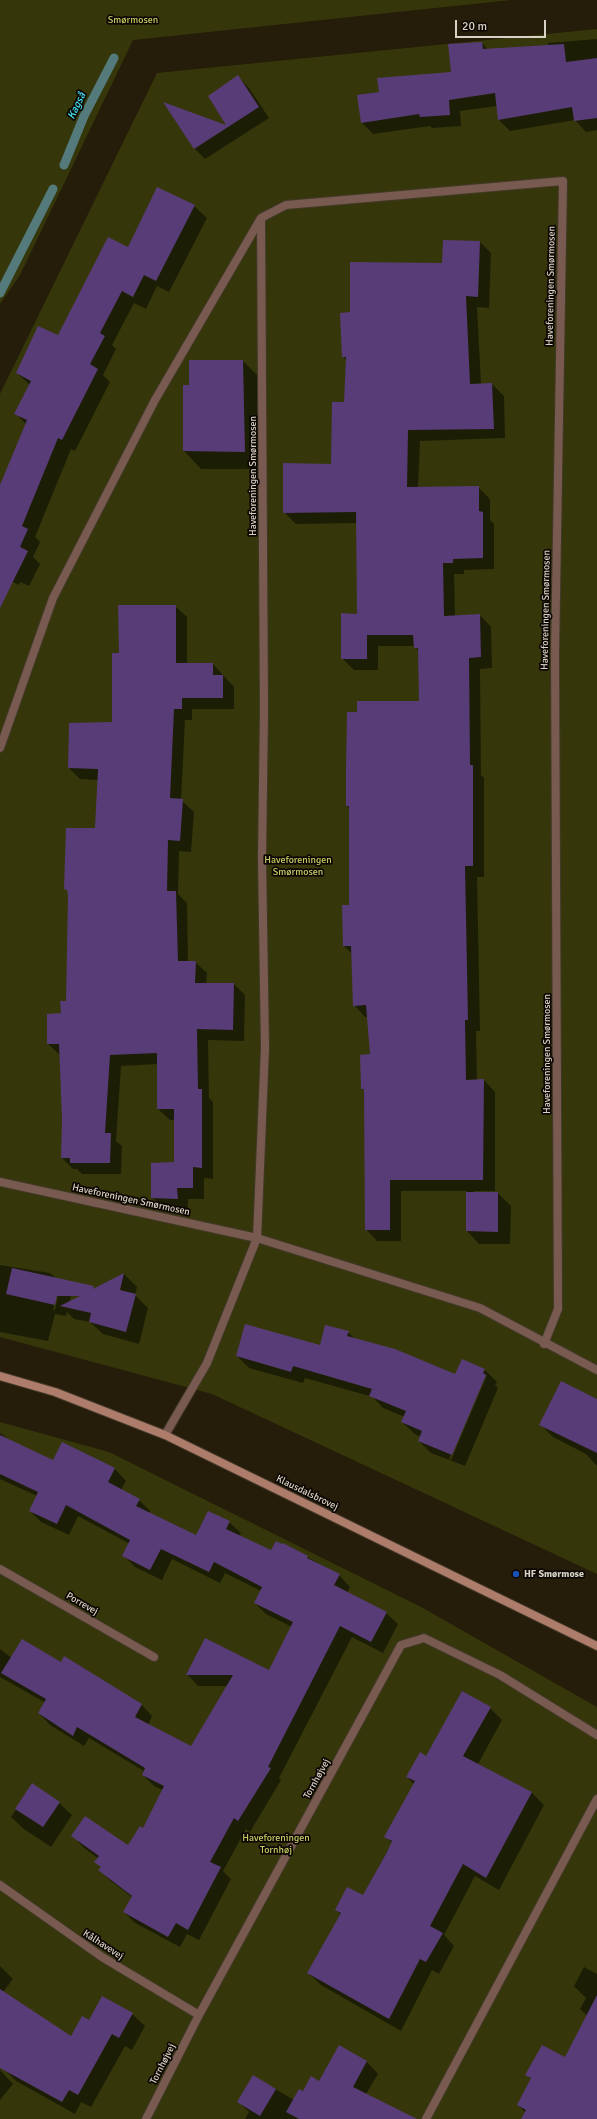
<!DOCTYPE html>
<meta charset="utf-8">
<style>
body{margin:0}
#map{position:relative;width:597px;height:2119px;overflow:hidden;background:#261c0a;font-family:Signika,sans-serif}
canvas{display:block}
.scale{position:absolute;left:455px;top:20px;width:91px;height:18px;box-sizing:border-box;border:2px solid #d8d1c5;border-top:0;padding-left:5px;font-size:12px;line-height:14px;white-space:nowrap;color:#d8d1c5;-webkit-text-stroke:3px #0c0702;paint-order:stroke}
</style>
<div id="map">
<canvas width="597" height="2119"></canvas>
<div class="scale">20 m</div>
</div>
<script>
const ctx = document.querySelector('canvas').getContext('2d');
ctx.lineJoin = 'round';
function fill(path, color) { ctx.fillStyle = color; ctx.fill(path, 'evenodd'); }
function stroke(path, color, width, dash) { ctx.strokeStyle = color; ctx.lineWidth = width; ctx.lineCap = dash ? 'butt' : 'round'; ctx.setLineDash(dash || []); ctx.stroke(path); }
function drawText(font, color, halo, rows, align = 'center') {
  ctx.font = font + ' Signika,sans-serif'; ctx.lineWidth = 3.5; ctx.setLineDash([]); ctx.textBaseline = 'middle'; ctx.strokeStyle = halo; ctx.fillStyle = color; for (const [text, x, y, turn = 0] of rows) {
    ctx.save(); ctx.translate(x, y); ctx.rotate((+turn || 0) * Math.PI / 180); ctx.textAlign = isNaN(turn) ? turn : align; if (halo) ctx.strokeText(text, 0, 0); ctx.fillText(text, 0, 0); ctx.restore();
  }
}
const green = new Path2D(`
 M 0,0 L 511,0 L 133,40 L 20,275 L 0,304 Z
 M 597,29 L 597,1574 L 212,1394 L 0,1337 L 0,394 L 157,73 Z
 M 0,1422 L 109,1452 L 421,1607 L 597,1707 L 597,2119 L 0,2119 Z`);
const shadow = new Path2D(`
 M 597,39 L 597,130 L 586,132 L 575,120 L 510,131 L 499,120 L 497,106 L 460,111 L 461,126 L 432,128 L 430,126 L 373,134 L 362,123 L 380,93 L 452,73 L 482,43 L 488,50 L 548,46 L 548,43 Z
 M 238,77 L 249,88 L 269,118 L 205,159 L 194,148 L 166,104 L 228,127 L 209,96 Z
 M 194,206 L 207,218 L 169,292 L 157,286 L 146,309 L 134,303 L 112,345 L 116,349 L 103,375 L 110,382 L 75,451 L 71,449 L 35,537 L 40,542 L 33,557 L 40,564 L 29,586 L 20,582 L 19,585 L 4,578 L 0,587 L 0,488 L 26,424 L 16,414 L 30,385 L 17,373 L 58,336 L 129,249 Z
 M 480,242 L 491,253 L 489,308 L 477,307 L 481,384 L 492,384 L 504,396 L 505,438 L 420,441 L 418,487 L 478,487 L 490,499 L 490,520 L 494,524 L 494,569 L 464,570 L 464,574 L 454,574 L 455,616 L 480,615 L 491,627 L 492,668 L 480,669 L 481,775 L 484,778 L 484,877 L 477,877 L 480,1031 L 476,1031 L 477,1081 L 484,1080 L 495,1092 L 495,1191 L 474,1191 L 474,1193 L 498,1193 L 511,1206 L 510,1244 L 479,1244 L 467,1231 L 467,1191 L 401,1191 L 401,1241 L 377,1241 L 366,1229 L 365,1091 L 362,1088 L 371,1055 L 368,1017 L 365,1017 L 354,1005 L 352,954 L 344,946 L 350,906 L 350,809 L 347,806 L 358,713 L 420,702 L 419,652 L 415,646 L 378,646 L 378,670 L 354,670 L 342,658 L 358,615 L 357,523 L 296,524 L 284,512 L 332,465 L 345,403 L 346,360 L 343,356 L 351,313 Z
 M 243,361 L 261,379 L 262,469 L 201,469 L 184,451 L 190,386 Z
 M 175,606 L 187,617 L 187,664 L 213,664 L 234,687 L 234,709 L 192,709 L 192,720 L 185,720 L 181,800 L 194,812 L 191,852 L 179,851 L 178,894 L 187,903 L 188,962 L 195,962 L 207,973 L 206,984 L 234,984 L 245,995 L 244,1041 L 208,1040 L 209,1098 L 213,1102 L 213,1179 L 204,1178 L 204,1199 L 188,1199 L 188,1210 L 163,1209 L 152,1197 L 175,1163 L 175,1120 L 170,1120 L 158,1109 L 158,1064 L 121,1066 L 116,1141 L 122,1146 L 121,1174 L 82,1174 L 77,1169 L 73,1169 L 62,1158 L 63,1119 L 60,1055 L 48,1044 L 67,1002 L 96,829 L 99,780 L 80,779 L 69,768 L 70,724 L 113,723 L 120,654 Z
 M 0,1265 L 50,1273 L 72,1291 L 69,1303 L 124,1274 L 137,1287 L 135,1295 L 148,1308 L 139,1344 L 103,1334 L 90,1322 L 74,1319 L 67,1312 L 66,1316 L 55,1314 L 48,1341 L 0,1332 ZM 59,1284 L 60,1285 L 55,1310 L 53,1310 Z
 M 348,1332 L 355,1339 L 456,1375 L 484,1369 L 497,1382 L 495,1385 L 498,1388 L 465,1466 L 431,1453 L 419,1441 L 421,1437 L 415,1434 L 402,1422 L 405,1417 L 383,1408 L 373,1397 L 305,1378 L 303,1383 L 249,1368 L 237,1356 L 321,1346 ZM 485,1375 L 487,1375 L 451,1460 L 449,1459 Z
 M 597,1421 L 597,1466 L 586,1454 L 553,1437 L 541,1425 Z
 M 0,1433 L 9,1440 L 53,1461 L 63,1443 L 115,1469 L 126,1481 L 121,1490 L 139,1500 L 150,1511 L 149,1514 L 196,1537 L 229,1522 L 241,1533 L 239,1536 L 272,1551 L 284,1544 L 339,1575 L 350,1587 L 347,1593 L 386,1613 L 398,1624 L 383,1653 L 352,1637 L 279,1778 L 281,1780 L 250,1832 L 246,1829 L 223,1871 L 231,1879 L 199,1940 L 187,1934 L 180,1947 L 135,1923 L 124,1912 L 133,1898 L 111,1881 L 99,1870 L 101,1867 L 98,1858 L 84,1848 L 73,1836 L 128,1847 L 143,1829 L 163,1790 L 154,1786 L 143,1775 L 144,1771 L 89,1738 L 84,1746 L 50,1725 L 39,1713 L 46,1703 L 0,1677 L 0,1649 L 12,1658 L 61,1663 L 141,1704 L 152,1716 L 148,1725 L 192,1747 L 227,1686 L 198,1686 L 187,1674 L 269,1672 L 292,1627 L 266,1614 L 255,1603 L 261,1591 L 225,1573 L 220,1583 L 172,1559 L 162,1580 L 135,1567 L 124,1556 L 130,1544 L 78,1516 L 69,1535 L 41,1522 L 30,1511 L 37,1496 L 0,1479 Z
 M 490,1708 L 502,1720 L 478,1764 L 532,1793 L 544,1805 L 499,1890 L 475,1876 L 444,1935 L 454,1946 L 439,1974 L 432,1970 L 401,2031 L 321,1985 L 308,1973 L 341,1915 L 336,1910 L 363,1896 L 392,1843 L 386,1837 L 414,1784 L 407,1777 L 427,1758 Z
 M 32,1785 L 59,1803 L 72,1815 L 51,1847 L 24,1829 L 11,1817 Z
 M 0,1966 L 13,1979 L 3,1992 L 71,2038 L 90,2021 L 132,2014 L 145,2026 L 132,2050 L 125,2046 L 91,2107 L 81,2102 L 75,2114 L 16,2081 L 4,2069 L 0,2033 Z
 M 584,1967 L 597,1974 L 597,2024 L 580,2009 L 586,1998 L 574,1986 Z
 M 339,2047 L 367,2062 L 378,2074 L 351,2119 L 245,2119 L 249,2112 L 239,2102 L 253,2076 L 294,2100 L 319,2082 Z
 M 0,2070 L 13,2084 L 0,2100 Z
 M 527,2075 L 597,2111 L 597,2119 L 522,2119 L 525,2112 L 518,2105 L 531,2079 Z`);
const stream = new Path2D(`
 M 64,165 L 84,116 L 114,58
 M 0,293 L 53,189`);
const building = new Path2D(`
 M 482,42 L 483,49 L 564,44 L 566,62 L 597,58 L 597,118 L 574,121 L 572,107 L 498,120 L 495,93 L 449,100 L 450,115 L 420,117 L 419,114 L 361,123 L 357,95 L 379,92 L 377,78 L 451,72 L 448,44 Z
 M 238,75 L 259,107 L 194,149 L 163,102 L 226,125 L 208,96 Z
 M 157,187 L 195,205 L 156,281 L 144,275 L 133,297 L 122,291 L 100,333 L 105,336 L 90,364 L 98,369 L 62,440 L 58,438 L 22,526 L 28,529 L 20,547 L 28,551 L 0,608 L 0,485 L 27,420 L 14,414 L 31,381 L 16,373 L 38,326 L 58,335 L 108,237 L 128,247 Z
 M 443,240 L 480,241 L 478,297 L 466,296 L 470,384 L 492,383 L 494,429 L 408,430 L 407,487 L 479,486 L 479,511 L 483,512 L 483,558 L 453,559 L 453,563 L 443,563 L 444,616 L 480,614 L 481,657 L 469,658 L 470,765 L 473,765 L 473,866 L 465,866 L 468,1020 L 465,1020 L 466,1080 L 484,1079 L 483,1180 L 390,1180 L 390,1230 L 365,1230 L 364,1089 L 361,1089 L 360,1055 L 370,1054 L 366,1005 L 353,1006 L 351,946 L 343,946 L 342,905 L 349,905 L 349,806 L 346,806 L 346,770 L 347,712 L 357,712 L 357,701 L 419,701 L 418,648 L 414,648 L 413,635 L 367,635 L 367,659 L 341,659 L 341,613 L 357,614 L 356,512 L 283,513 L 283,463 L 331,464 L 332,402 L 344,402 L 346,357 L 342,357 L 340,313 L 350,312 L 350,262 L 442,263 Z
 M 189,360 L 243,360 L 245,452 L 183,451 L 183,385 L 189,385 Z
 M 118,605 L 176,605 L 176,663 L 213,663 L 213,675 L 223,675 L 223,698 L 182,698 L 182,709 L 174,709 L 170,798 L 183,799 L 180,841 L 168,840 L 167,891 L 176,891 L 178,961 L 196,961 L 195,983 L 234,983 L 233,1030 L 197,1029 L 198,1089 L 202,1089 L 202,1168 L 193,1167 L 193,1188 L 177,1188 L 178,1199 L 151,1198 L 151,1163 L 174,1162 L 174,1109 L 157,1109 L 157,1053 L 110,1055 L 105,1133 L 111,1133 L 110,1163 L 70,1163 L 70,1158 L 61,1158 L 62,1119 L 59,1044 L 47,1044 L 47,1014 L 61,1013 L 60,1001 L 66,1001 L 68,895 L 67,890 L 64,889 L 66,828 L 95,828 L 98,769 L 68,768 L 69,723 L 112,722 L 112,653 L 119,653 Z
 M 466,1192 L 498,1192 L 498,1232 L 466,1231 Z
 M 12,1268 L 94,1286 L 93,1289 L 124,1273 L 120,1290 L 136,1294 L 126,1332 L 89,1322 L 91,1313 L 60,1306 L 80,1296 L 57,1296 L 55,1305 L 6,1294 Z
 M 245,1324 L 320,1345 L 325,1325 L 349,1331 L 347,1336 L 395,1349 L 455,1374 L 462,1359 L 485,1369 L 483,1373 L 486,1375 L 452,1455 L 418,1441 L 422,1431 L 401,1422 L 406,1411 L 369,1396 L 372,1389 L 293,1366 L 291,1372 L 236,1356 Z
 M 561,1381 L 597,1399 L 597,1453 L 539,1425 Z
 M 0,1435 L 53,1460 L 62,1442 L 101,1461 L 115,1468 L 108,1482 L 140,1499 L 136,1506 L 196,1535 L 208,1511 L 230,1521 L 226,1529 L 271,1550 L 276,1541 L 282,1544 L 283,1543 L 308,1556 L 307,1558 L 340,1574 L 334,1585 L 387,1612 L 371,1642 L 340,1626 L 268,1767 L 271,1768 L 238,1821 L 234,1818 L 210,1862 L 221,1867 L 188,1930 L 176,1923 L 168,1937 L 123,1912 L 132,1896 L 98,1870 L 101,1867 L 94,1862 L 99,1856 L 71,1836 L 85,1816 L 128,1845 L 140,1826 L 143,1828 L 164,1786 L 142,1775 L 145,1768 L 77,1727 L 73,1736 L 38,1713 L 46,1699 L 1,1673 L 22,1639 L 61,1662 L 64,1656 L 142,1704 L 135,1717 L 191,1746 L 233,1675 L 186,1675 L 205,1638 L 269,1670 L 293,1622 L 254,1603 L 262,1587 L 214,1562 L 209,1572 L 161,1549 L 150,1570 L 122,1556 L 130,1540 L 66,1505 L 57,1524 L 29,1511 L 38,1492 L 0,1474 Z
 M 462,1691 L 491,1707 L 463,1756 L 532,1792 L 486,1878 L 463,1864 L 430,1926 L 443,1933 L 426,1962 L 420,1959 L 389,2019 L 307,1973 L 341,1913 L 335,1910 L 347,1887 L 363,1895 L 387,1852 L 392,1841 L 384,1837 L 415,1781 L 406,1777 L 420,1752 L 426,1756 Z
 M 32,1783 L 60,1802 L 43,1827 L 15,1809 Z
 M 0,1989 L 71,2036 L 82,2016 L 89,2020 L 102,1996 L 133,2013 L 119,2038 L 112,2034 L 78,2095 L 69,2090 L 62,2102 L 0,2068 Z
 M 597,1995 L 597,2119 L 521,2119 L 526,2110 L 517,2105 L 531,2078 L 525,2075 L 542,2045 L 565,2057 Z
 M 339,2045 L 367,2061 L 353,2087 L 417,2119 L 299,2119 L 286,2112 L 299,2089 L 303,2091 L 311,2076 L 319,2081 Z
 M 253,2075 L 276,2089 L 260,2116 L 237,2102 Z`);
const lane = new Path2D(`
 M 0,748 L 53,598 L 155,400 L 261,218 L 286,205 L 563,181 L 555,654 L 558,1309 L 544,1344
 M 0,1182 L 257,1238 L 480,1308 L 597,1370
 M 165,1435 L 207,1363 L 257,1238 L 265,1048 L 262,858 L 264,711 L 261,219
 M 0,1569 L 154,1657
 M 0,1885 L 102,1957 L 199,2015
 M 146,2119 L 199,2015 L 401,1645 L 424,1638 L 500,1675 L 597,1735
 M 426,2119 L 597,1799`);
const secondary = new Path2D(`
 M 0,1376 L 55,1392 L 165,1435 L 597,1646`);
const markers = [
 [516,1574,4,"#1a4fb4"]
];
const parkNames = [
 ["Smørmosen",133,20],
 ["Haveforeningen",298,860],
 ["Smørmosen",298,872],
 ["Haveforeningen",276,1838],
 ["Tornhøj",276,1850]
];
const streetNames = [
 ["Haveforeningen Smørmosen",551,286,-89],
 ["Haveforeningen Smørmosen",253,476,-90],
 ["Haveforeningen Smørmosen",546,610,-89],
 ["Haveforeningen Smørmosen",547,1054,-90],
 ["Haveforeningen Smørmosen",131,1200,12],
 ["Klausdalsbrovej",307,1493,26],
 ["Porrevej",82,1604,30],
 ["Tornhøjvej",317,1779,-61],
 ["Kålhavevej",103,1945,33],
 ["Tornhøjvej",163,2064,-63]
];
const poiNames = [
 ["HF Smørmose",524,1574]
];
const waterNames = [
 ["Kagså",77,106,-64]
];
fill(green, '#35370a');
fill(shadow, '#0007');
stroke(stream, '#547a7c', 9);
fill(building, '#583c77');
stroke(lane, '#423928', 10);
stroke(secondary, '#423928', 10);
stroke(lane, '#795a50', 8);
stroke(secondary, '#ad7c6b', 8);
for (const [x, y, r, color] of markers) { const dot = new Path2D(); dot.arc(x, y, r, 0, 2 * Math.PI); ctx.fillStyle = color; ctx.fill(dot); stroke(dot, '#0c0702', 1.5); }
drawText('10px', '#c6cc63', '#0c0702', parkNames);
drawText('10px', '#d8d1c5', '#0c0702', streetNames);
drawText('bold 10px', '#d8d1c5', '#0c0702', poiNames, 'left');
drawText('italic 11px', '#44e1f5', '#0c0702', waterNames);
</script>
